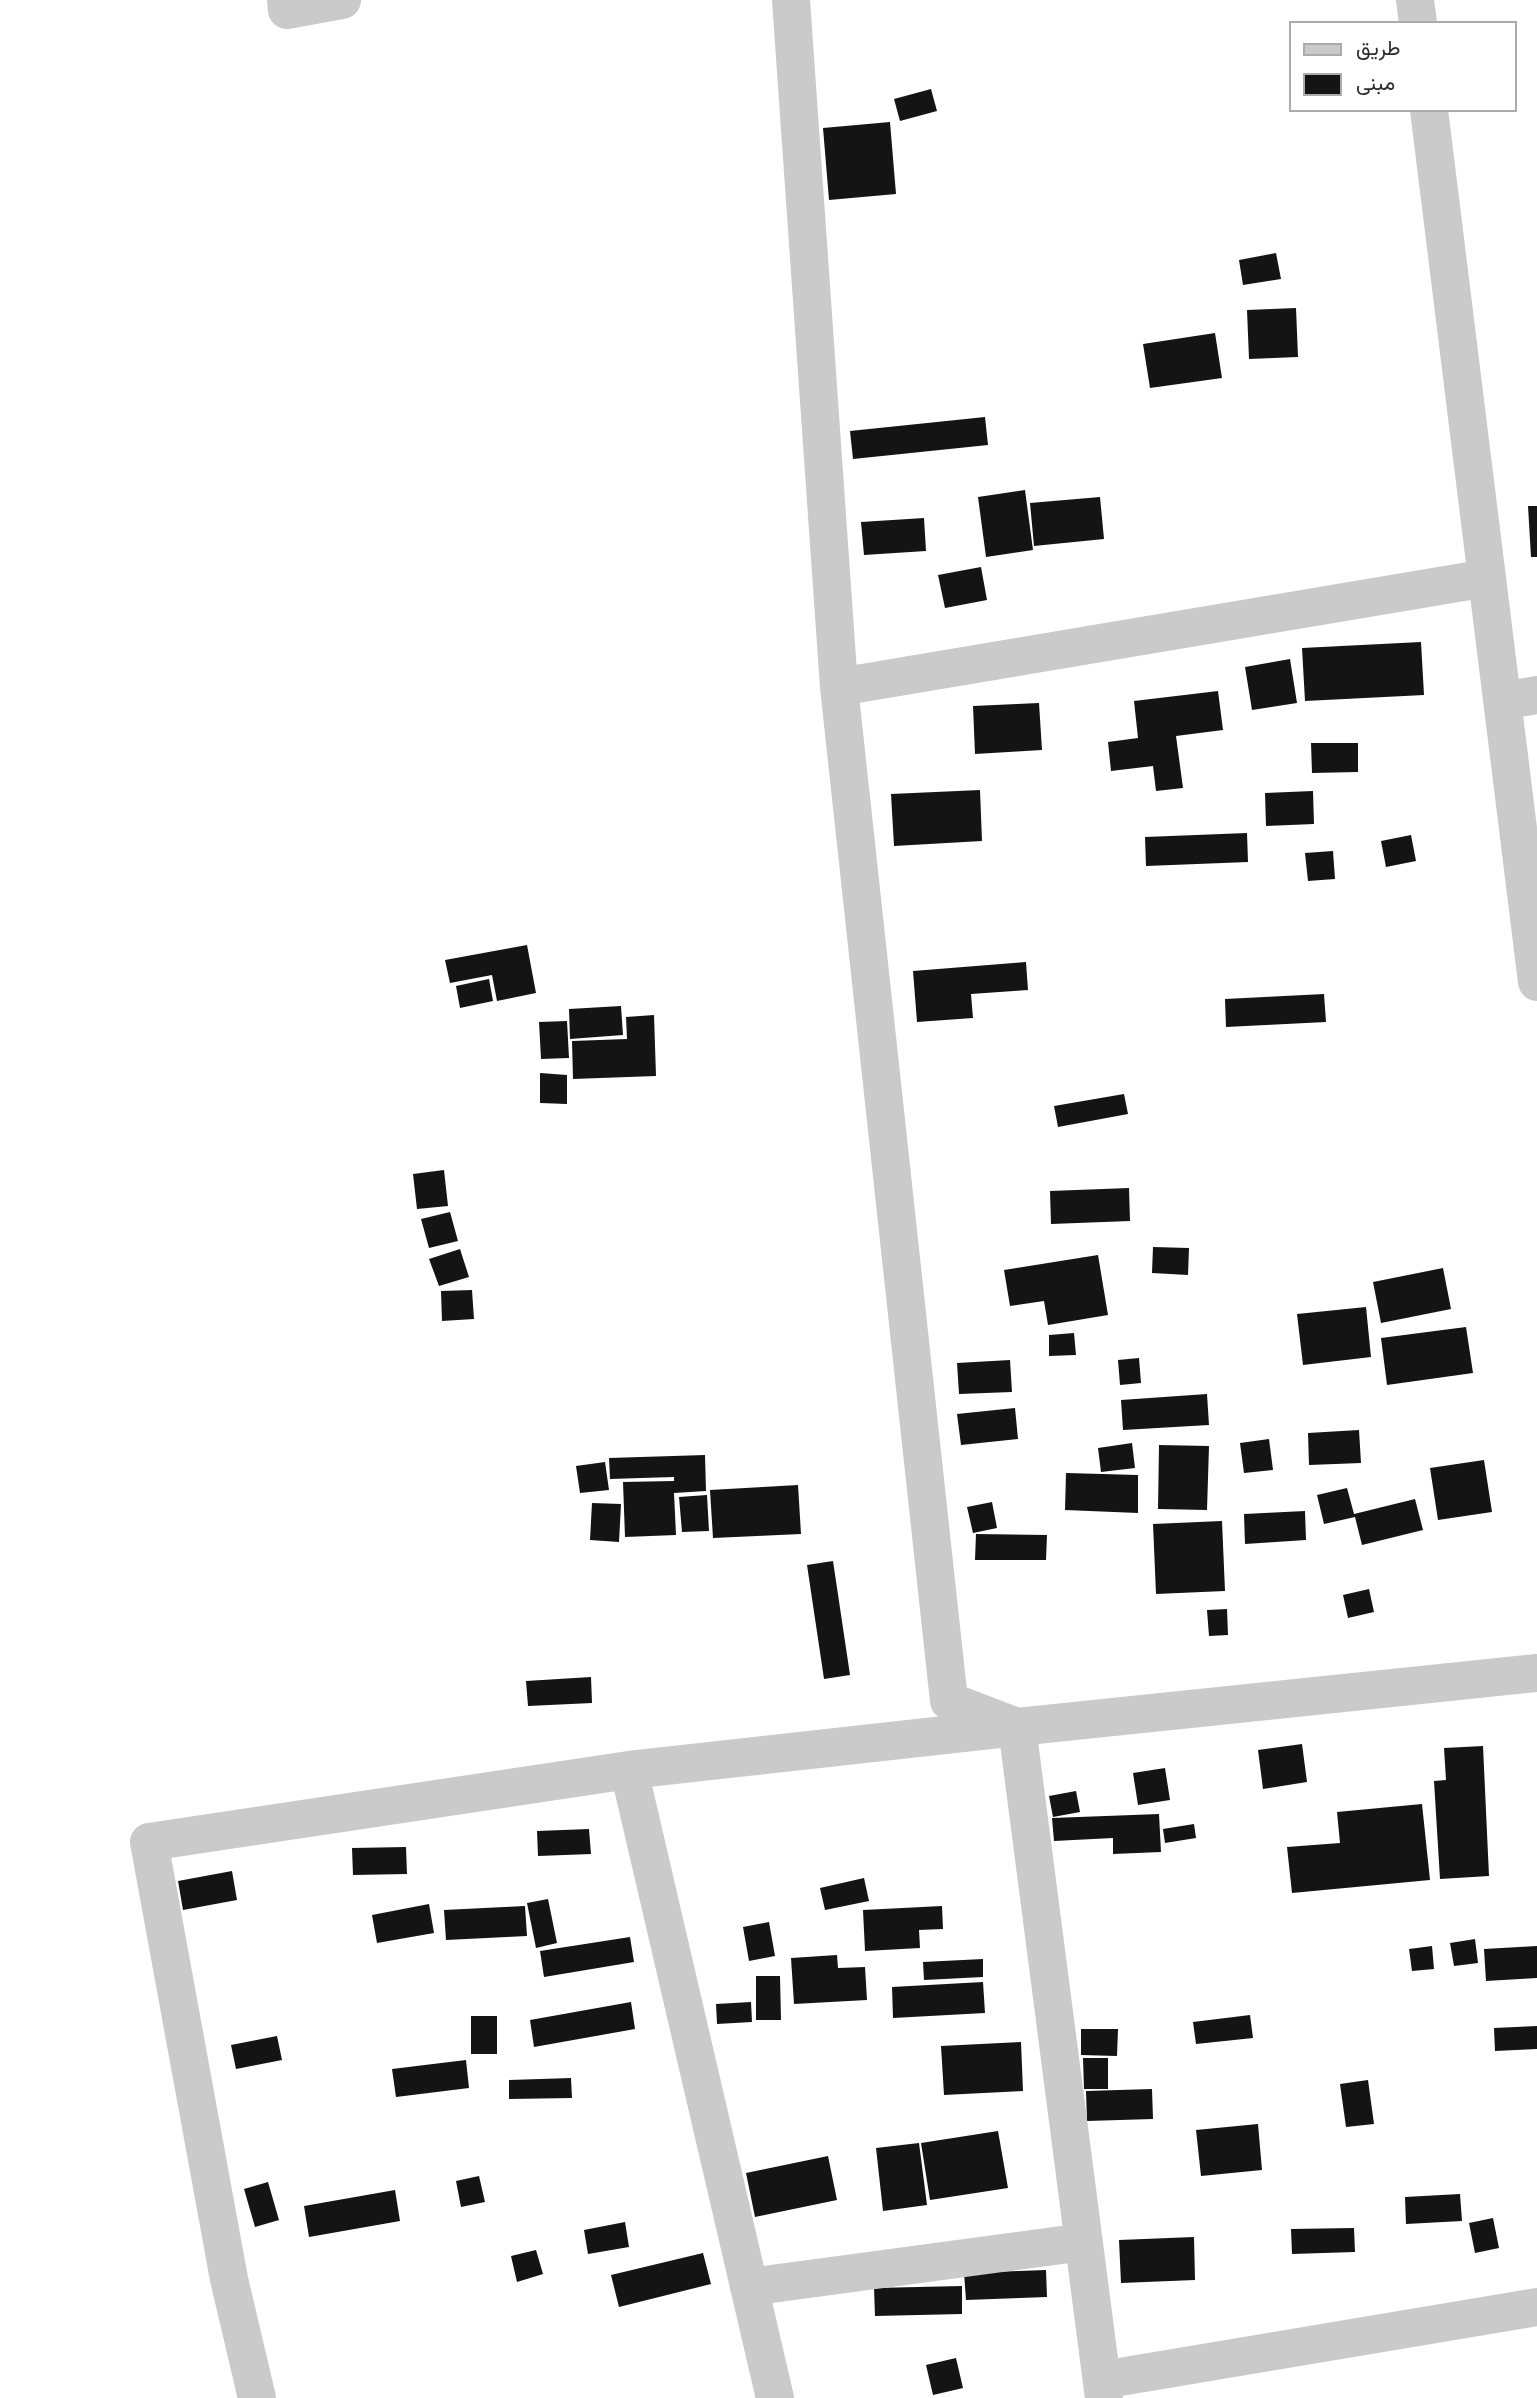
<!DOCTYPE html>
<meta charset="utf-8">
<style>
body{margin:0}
#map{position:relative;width:1537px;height:2398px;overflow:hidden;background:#fff;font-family:Jost,Vazirmatn,sans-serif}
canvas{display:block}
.legend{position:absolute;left:1289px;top:21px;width:228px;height:91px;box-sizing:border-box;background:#fff;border:2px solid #ababab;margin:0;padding:9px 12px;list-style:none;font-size:21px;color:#2d2d2d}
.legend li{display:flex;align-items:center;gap:14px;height:35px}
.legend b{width:35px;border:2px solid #ababab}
</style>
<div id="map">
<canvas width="1537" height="2398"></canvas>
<ul class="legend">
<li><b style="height:9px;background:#cacaca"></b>طريق</li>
<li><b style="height:19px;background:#141414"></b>مبنى</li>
</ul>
</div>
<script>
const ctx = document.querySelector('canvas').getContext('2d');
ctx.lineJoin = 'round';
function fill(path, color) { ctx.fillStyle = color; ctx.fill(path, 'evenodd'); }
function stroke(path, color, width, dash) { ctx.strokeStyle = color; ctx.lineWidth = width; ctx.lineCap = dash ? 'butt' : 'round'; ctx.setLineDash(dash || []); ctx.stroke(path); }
const building = new Path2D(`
 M 931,89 L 937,111 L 900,121 L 894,99 Z
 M 890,122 L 896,194 L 829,200 L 823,128 Z
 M 1276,253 L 1281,279 L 1243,285 L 1239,260 Z
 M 1296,308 L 1298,357 L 1249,359 L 1247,310 Z
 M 1215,333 L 1222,378 L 1150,388 L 1143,344 Z
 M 985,417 L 988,445 L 853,459 L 850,431 Z
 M 1025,490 L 1033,550 L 986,557 L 978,497 Z
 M 1100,497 L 1104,539 L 1034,546 L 1030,503 Z
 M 1528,506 L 1537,506 L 1537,557 L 1531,557 Z
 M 924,518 L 926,551 L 864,555 L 861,522 Z
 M 981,567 L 987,600 L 945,608 L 938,575 Z
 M 1421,642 L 1424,695 L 1305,701 L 1302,648 Z
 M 1290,659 L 1297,703 L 1252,710 L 1245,667 Z
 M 1218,691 L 1223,730 L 1176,736 L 1183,788 L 1156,791 L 1153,766 L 1111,771 L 1108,742 L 1138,738 L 1134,701 Z
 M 1039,703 L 1042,750 L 975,754 L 973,706 Z
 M 1311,743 L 1358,743 L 1358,772 L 1312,773 Z
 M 980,790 L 982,841 L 894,846 L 891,794 Z
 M 1313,791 L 1314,824 L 1266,826 L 1265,793 Z
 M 1247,833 L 1248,862 L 1146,866 L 1145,837 Z
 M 1411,835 L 1416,861 L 1386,867 L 1381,841 Z
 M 1333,851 L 1335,879 L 1308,881 L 1305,853 Z
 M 527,945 L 536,993 L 497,1001 L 492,975 L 450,983 L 445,960 Z
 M 1026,962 L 1028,990 L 971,994 L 973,1018 L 917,1022 L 913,971 Z
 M 489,979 L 493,1001 L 460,1008 L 456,986 Z
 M 1324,994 L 1326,1022 L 1226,1027 L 1225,999 Z
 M 621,1006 L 623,1035 L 570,1039 L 569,1009 Z
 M 654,1015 L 656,1076 L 573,1079 L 572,1041 L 627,1039 L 626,1017 Z
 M 567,1021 L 569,1058 L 541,1059 L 539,1022 Z
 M 540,1073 L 567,1075 L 567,1104 L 540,1103 Z
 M 1124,1094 L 1128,1114 L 1058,1127 L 1054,1106 Z
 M 444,1170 L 448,1206 L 417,1209 L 413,1174 Z
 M 1129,1188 L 1130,1221 L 1051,1224 L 1050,1191 Z
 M 450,1212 L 458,1241 L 429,1248 L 421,1219 Z
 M 1153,1247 L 1189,1248 L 1188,1275 L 1152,1273 Z
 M 460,1249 L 469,1277 L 439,1286 L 429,1259 Z
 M 1098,1255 L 1108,1315 L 1048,1325 L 1044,1301 L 1010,1306 L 1004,1270 Z
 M 1443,1268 L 1451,1309 L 1381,1323 L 1373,1282 Z
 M 472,1290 L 474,1319 L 442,1321 L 441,1291 Z
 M 1366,1307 L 1371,1357 L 1303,1365 L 1297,1314 Z
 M 1466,1327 L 1473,1373 L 1387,1385 L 1381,1338 Z
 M 1074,1333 L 1076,1355 L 1049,1356 L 1049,1335 Z
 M 1139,1358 L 1141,1383 L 1120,1385 L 1118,1360 Z
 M 1010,1360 L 1012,1392 L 959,1394 L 957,1363 Z
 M 1207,1394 L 1209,1425 L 1123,1430 L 1121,1400 Z
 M 1015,1408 L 1018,1439 L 961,1445 L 957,1414 Z
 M 1359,1430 L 1361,1463 L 1309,1465 L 1308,1433 Z
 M 1269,1439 L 1273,1470 L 1244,1473 L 1240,1443 Z
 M 1132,1443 L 1135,1468 L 1101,1472 L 1098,1448 Z
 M 1159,1445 L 1209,1446 L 1207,1510 L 1158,1509 Z
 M 705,1455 L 706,1491 L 674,1493 L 676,1535 L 625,1537 L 623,1482 L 674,1481 L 674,1477 L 610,1479 L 609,1458 Z
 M 1484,1460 L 1492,1512 L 1438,1520 L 1430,1468 Z
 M 605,1462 L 609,1490 L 580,1493 L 576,1466 Z
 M 1066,1473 L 1138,1475 L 1138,1513 L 1065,1510 Z
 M 798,1485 L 801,1534 L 713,1538 L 710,1490 Z
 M 1347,1488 L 1354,1514 L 1415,1499 L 1423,1530 L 1362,1545 L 1355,1517 L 1324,1524 L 1317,1495 Z
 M 707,1495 L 709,1531 L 682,1532 L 679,1497 Z
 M 992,1502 L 997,1528 L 973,1533 L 967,1507 Z
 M 592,1503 L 621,1504 L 619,1542 L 590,1540 Z
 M 1305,1511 L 1306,1540 L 1245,1544 L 1244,1514 Z
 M 1222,1521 L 1225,1591 L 1156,1594 L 1153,1524 Z
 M 976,1534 L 1047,1535 L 1046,1560 L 975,1560 Z
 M 833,1561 L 850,1675 L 824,1679 L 807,1565 Z
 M 1369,1589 L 1374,1612 L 1348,1618 L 1343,1595 Z
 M 1227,1609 L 1228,1635 L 1209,1636 L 1207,1610 Z
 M 591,1677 L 592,1703 L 528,1706 L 526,1681 Z
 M 1302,1744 L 1307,1782 L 1263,1789 L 1258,1750 Z
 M 1483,1746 L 1489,1876 L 1440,1879 L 1434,1781 L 1446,1780 L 1444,1748 Z
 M 1165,1768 L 1170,1800 L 1138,1805 L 1133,1773 Z
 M 1076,1791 L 1080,1812 L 1053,1817 L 1049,1796 Z
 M 1422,1804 L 1430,1880 L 1292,1893 L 1287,1847 L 1340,1843 L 1337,1812 Z
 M 1159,1814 L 1161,1852 L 1113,1854 L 1113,1838 L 1054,1841 L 1052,1818 Z
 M 1194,1824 L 1196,1838 L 1165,1843 L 1163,1829 Z
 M 589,1829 L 591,1854 L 538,1856 L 537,1831 Z
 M 406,1847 L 407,1874 L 353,1875 L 352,1848 Z
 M 232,1871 L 237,1900 L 183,1910 L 178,1881 Z
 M 864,1878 L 869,1901 L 825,1910 L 820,1888 Z
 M 548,1899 L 557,1943 L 536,1948 L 527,1903 Z
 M 429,1904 L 434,1933 L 377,1943 L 372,1915 Z
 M 525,1906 L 527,1936 L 446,1940 L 444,1910 Z
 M 942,1906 L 943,1929 L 919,1930 L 920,1948 L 865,1951 L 863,1910 Z
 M 769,1922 L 775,1956 L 749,1961 L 743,1927 Z
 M 630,1937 L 634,1962 L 544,1977 L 540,1951 Z
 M 1475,1939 L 1478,1963 L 1454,1966 L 1450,1943 Z
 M 1432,1946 L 1434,1969 L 1412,1971 L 1409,1949 Z
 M 1537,1946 L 1537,1978 L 1486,1981 L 1484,1949 Z
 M 837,1955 L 838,1968 L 865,1967 L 867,2000 L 794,2004 L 791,1958 Z
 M 983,1959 L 983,1977 L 924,1980 L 923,1962 Z
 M 756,1976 L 780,1976 L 781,2020 L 756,2020 Z
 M 983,1982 L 985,2013 L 893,2018 L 892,1987 Z
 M 631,2002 L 635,2029 L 534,2047 L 530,2020 Z
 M 751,2002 L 752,2022 L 717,2024 L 716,2004 Z
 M 1250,2015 L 1253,2038 L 1196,2044 L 1193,2022 Z
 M 471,2016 L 497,2016 L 497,2054 L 471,2054 Z
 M 1537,2026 L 1537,2049 L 1495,2051 L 1494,2028 Z
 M 1081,2029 L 1118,2029 L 1117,2056 L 1081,2055 Z
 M 277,2036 L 282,2060 L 236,2069 L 231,2045 Z
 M 1021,2042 L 1023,2091 L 944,2095 L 941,2046 Z
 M 1083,2058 L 1108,2058 L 1108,2089 L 1084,2089 Z
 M 466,2060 L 469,2088 L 396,2097 L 392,2069 Z
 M 571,2078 L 572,2098 L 509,2099 L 509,2080 Z
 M 1368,2080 L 1374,2124 L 1346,2127 L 1340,2084 Z
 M 1152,2089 L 1153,2119 L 1087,2121 L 1086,2091 Z
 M 1258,2124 L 1262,2170 L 1201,2176 L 1196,2130 Z
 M 998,2131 L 1008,2188 L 930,2200 L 921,2143 Z
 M 919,2143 L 927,2205 L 883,2211 L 876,2148 Z
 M 828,2156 L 837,2200 L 755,2217 L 746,2173 Z
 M 479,2176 L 485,2202 L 461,2207 L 456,2181 Z
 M 268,2182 L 279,2220 L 255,2227 L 244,2189 Z
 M 395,2190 L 400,2221 L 309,2237 L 304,2206 Z
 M 1460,2194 L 1462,2221 L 1406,2224 L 1405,2197 Z
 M 1493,2218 L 1499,2248 L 1475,2253 L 1469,2223 Z
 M 625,2222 L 629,2247 L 588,2254 L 584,2230 Z
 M 1354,2228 L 1355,2252 L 1292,2254 L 1291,2229 Z
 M 1194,2237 L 1195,2280 L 1121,2283 L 1119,2240 Z
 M 536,2250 L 543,2274 L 517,2282 L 511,2256 Z
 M 703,2253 L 711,2284 L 619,2307 L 611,2275 Z
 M 1046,2270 L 1047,2297 L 966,2300 L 964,2273 Z
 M 962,2286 L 962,2314 L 875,2316 L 874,2288 Z
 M 956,2358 L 963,2388 L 933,2395 L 926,2365 Z`);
const minor = new Path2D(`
 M 286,0 L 287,10 L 342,0
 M 791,0 L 839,687 L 949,1701 L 1017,1727 L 1537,1673
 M 1415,0 L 1418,23
 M 1429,110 L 1537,982
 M 839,687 L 1487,578
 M 1502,701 L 1537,695
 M 629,1770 L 775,2398
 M 749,2287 L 1084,2242
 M 1102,2380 L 1537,2307
 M 257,2398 L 229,2279 L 149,1842 L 629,1770 L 1017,1727 L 1104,2398`);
fill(building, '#141414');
stroke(minor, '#cacaca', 38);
</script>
